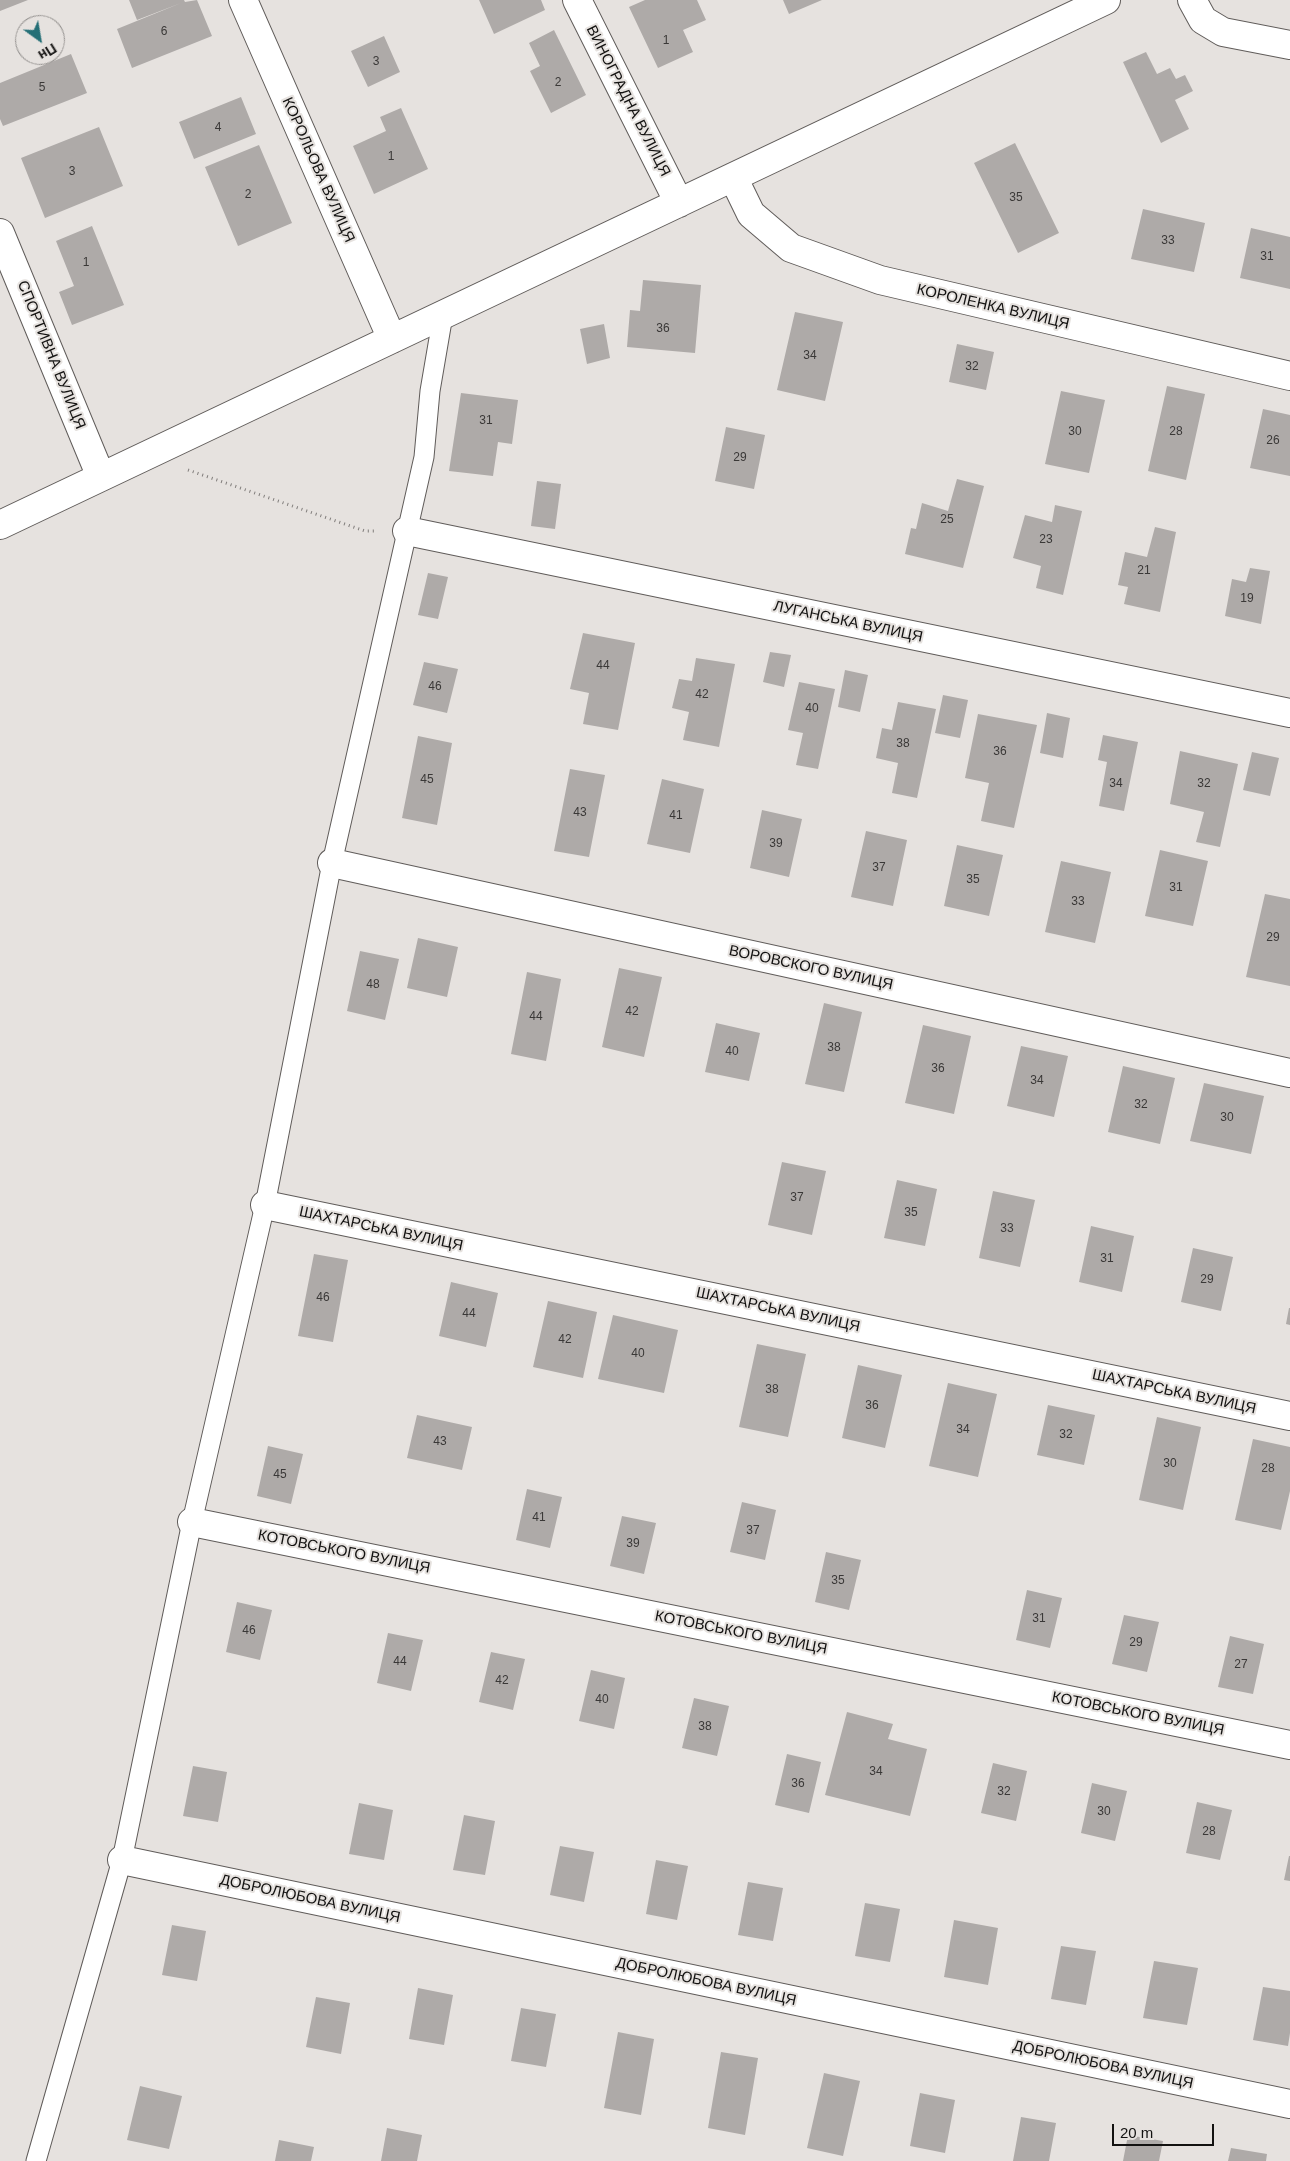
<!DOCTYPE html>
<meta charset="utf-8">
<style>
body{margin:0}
#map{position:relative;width:1290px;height:2161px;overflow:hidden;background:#e6e2df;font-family:Arial,sans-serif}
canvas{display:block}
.north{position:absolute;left:15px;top:15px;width:50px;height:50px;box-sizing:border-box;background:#e6e2df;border:1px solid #928f8d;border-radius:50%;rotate:148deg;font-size:14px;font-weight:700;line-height:20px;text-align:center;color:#131211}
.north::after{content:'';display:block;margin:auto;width:18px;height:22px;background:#246f76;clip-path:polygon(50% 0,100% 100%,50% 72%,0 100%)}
.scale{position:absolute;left:1112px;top:2124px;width:102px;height:22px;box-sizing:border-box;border:2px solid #131211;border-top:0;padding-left:6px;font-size:15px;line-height:18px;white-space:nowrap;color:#131211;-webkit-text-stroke:4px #e6e2df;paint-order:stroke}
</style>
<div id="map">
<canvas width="1290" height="2161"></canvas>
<div class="north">Пн</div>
<div class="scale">20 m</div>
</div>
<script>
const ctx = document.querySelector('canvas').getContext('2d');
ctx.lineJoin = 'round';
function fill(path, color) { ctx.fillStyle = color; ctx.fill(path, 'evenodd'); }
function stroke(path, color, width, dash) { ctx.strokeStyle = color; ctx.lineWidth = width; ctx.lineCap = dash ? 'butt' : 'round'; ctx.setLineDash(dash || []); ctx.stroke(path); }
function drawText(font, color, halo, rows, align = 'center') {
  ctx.font = font + ' Arial,sans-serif'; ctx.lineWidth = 4; ctx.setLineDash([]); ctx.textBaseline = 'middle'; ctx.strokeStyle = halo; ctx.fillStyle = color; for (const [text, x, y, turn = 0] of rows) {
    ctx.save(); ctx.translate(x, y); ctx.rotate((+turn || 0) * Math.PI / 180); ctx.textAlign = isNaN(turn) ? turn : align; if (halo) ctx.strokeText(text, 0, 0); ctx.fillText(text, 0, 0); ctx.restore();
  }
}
const building = new Path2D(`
 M 0,0 L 28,0 L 0,11 Z
 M 129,0 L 184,0 L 185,2 L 197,0 L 212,36 L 132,68 L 117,29 L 181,3 L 137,20 Z
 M 479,0 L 541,0 L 545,10 L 494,34 Z
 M 645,0 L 697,0 L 706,20 L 683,30 L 693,52 L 658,68 L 629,7 Z
 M 783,0 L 822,0 L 789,14 Z
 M 554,30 L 586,95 L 551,113 L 530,71 L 540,66 L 529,43 Z
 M 384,36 L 400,72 L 368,87 L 351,51 Z
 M 1146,52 L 1157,74 L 1170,68 L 1176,79 L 1185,75 L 1193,91 L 1175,100 L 1189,129 L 1161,143 L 1123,62 Z
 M 71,54 L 87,93 L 3,126 L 0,119 L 0,83 Z
 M 241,97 L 256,134 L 194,159 L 179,122 Z
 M 401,108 L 428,169 L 374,194 L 353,146 L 386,131 L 380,117 Z
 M 99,127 L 123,186 L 45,218 L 21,158 Z
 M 1015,143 L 1059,233 L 1018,253 L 974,163 Z
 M 259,145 L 292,223 L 238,246 L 205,167 Z
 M 1143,209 L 1205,223 L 1194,272 L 1131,259 Z
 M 92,226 L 124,305 L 72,325 L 59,292 L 74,286 L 56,241 Z
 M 1251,228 L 1290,237 L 1290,289 L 1240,278 Z
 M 643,280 L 701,285 L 695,353 L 627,347 L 630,310 L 640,311 Z
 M 795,312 L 843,322 L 825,401 L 777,390 Z
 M 604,324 L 610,358 L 587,364 L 580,329 Z
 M 957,344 L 994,352 L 986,390 L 949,382 Z
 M 1167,386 L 1205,394 L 1186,480 L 1148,471 Z
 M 1061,391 L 1105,400 L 1089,473 L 1045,464 Z
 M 461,393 L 518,400 L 512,444 L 498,442 L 493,476 L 449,471 Z
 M 1263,409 L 1290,415 L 1290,476 L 1250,468 Z
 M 726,427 L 765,435 L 754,489 L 715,481 Z
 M 957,479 L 984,486 L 963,568 L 905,554 L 911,528 L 916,529 L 922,503 L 948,511 Z
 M 537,481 L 561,484 L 555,529 L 531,526 Z
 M 1055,505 L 1082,511 L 1063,595 L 1036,588 L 1041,566 L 1013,558 L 1025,515 L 1052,522 Z
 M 1155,527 L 1176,532 L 1160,612 L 1124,604 L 1128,587 L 1118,585 L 1125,552 L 1147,557 Z
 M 1250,568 L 1270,571 L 1261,624 L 1225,616 L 1232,579 L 1246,582 Z
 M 428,573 L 448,577 L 438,619 L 418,615 Z
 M 583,633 L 635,643 L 618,730 L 583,724 L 589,693 L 570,689 Z
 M 770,652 L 791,655 L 784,687 L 763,682 Z
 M 696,658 L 735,664 L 719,747 L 683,740 L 689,712 L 672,708 L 679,679 L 692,681 Z
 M 424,662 L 458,669 L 447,713 L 413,705 Z
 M 845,670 L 868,675 L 860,712 L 838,707 Z
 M 799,682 L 835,689 L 818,769 L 796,765 L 803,733 L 788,730 Z
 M 943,695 L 968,700 L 960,738 L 935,733 Z
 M 898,702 L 936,709 L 917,798 L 892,793 L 898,763 L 876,758 L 882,728 L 892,730 Z
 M 1047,713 L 1070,718 L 1063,758 L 1040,753 Z
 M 978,714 L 1037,725 L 1014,828 L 981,821 L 989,783 L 965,778 Z
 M 1103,735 L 1138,742 L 1124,811 L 1099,806 L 1107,762 L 1098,760 Z
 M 418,736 L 452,743 L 437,825 L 402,818 Z
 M 1180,751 L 1238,764 L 1220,847 L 1196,842 L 1204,812 L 1170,804 Z
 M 1252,752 L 1279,758 L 1270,796 L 1243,790 Z
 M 570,769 L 605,775 L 589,857 L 554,851 Z
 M 662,779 L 704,789 L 690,853 L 647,844 Z
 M 762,810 L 802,819 L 789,877 L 750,868 Z
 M 866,831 L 907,840 L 893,906 L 851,897 Z
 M 957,845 L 1003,855 L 989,916 L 944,906 Z
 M 1160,850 L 1208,861 L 1193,926 L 1145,916 Z
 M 1061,861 L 1111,872 L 1095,943 L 1045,932 Z
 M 1265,894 L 1290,899 L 1290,986 L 1246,977 Z
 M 418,938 L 458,947 L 447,997 L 407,988 Z
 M 360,951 L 399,959 L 385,1020 L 347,1011 Z
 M 619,968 L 662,977 L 644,1057 L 602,1047 Z
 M 527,972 L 561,979 L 546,1061 L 511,1054 Z
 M 824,1003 L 862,1012 L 844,1092 L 805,1084 Z
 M 716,1023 L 760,1033 L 749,1081 L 705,1072 Z
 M 923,1025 L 971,1036 L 954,1114 L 905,1103 Z
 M 1021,1046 L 1068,1056 L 1054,1117 L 1007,1106 Z
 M 1123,1066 L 1175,1078 L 1160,1144 L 1108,1132 Z
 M 1204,1083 L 1264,1096 L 1251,1154 L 1190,1141 Z
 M 782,1162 L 826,1171 L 812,1235 L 768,1225 Z
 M 897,1180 L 937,1189 L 925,1246 L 884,1238 Z
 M 993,1191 L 1035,1200 L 1020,1267 L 979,1258 Z
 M 1091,1226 L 1134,1236 L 1122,1292 L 1079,1282 Z
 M 1193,1248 L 1233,1257 L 1221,1311 L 1181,1302 Z
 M 314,1254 L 348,1260 L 333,1342 L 298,1336 Z
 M 451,1282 L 498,1293 L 486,1347 L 439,1336 Z
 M 548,1301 L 597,1312 L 583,1378 L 533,1367 Z
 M 1289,1308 L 1290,1308 L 1290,1325 L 1286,1324 Z
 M 613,1315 L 678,1330 L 664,1393 L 598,1379 Z
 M 757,1344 L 806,1354 L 788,1437 L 739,1427 Z
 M 858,1365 L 902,1375 L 885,1448 L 842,1438 Z
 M 948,1383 L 997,1394 L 978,1477 L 929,1466 Z
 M 1048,1405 L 1095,1415 L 1084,1465 L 1037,1455 Z
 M 417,1415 L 472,1427 L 462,1470 L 407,1458 Z
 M 1157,1417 L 1201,1427 L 1183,1510 L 1139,1500 Z
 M 1253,1439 L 1290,1447 L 1290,1491 L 1281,1530 L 1235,1520 Z
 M 268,1446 L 303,1454 L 291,1504 L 257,1496 Z
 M 527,1489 L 562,1497 L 550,1548 L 516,1540 Z
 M 742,1502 L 776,1510 L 765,1560 L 730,1552 Z
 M 622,1516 L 656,1523 L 644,1574 L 610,1566 Z
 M 826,1552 L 861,1560 L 849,1610 L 815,1602 Z
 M 1027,1590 L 1062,1598 L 1050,1648 L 1016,1640 Z
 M 237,1602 L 272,1610 L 260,1660 L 226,1652 Z
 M 1124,1615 L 1159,1622 L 1147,1672 L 1112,1664 Z
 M 388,1633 L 423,1640 L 411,1691 L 377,1683 Z
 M 1230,1636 L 1264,1644 L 1253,1694 L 1218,1687 Z
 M 491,1652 L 525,1659 L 513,1710 L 479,1702 Z
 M 591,1670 L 625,1678 L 614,1729 L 579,1721 Z
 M 694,1698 L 729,1706 L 717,1756 L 682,1748 Z
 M 847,1712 L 893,1724 L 888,1739 L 927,1749 L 910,1816 L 825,1795 Z
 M 787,1754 L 821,1762 L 809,1813 L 775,1805 Z
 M 993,1763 L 1027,1771 L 1016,1821 L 981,1813 Z
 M 193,1766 L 227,1772 L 218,1822 L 183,1816 Z
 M 1092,1783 L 1127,1791 L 1115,1841 L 1081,1833 Z
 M 1197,1802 L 1232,1810 L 1220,1860 L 1186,1853 Z
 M 359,1803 L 393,1810 L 384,1860 L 349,1854 Z
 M 464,1815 L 495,1821 L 485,1875 L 453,1870 Z
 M 560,1846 L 594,1852 L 584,1902 L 550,1895 Z
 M 1289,1856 L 1290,1856 L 1290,1881 L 1284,1880 Z
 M 656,1860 L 688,1866 L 677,1920 L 646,1914 Z
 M 748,1882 L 783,1888 L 773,1941 L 738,1935 Z
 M 865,1903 L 900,1909 L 890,1962 L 855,1956 Z
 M 954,1920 L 998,1928 L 988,1985 L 944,1977 Z
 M 172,1925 L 206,1931 L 197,1981 L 162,1975 Z
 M 1061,1946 L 1096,1951 L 1086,2005 L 1051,1999 Z
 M 1154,1961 L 1198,1968 L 1187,2025 L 1143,2018 Z
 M 1263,1987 L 1290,1991 L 1290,2033 L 1288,2046 L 1253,2040 Z
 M 418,1988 L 453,1995 L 444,2045 L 409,2039 Z
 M 316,1997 L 350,2003 L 341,2054 L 306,2047 Z
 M 521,2008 L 556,2014 L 546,2067 L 511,2061 Z
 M 618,2032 L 654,2039 L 641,2115 L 604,2108 Z
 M 721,2052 L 758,2058 L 745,2135 L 708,2128 Z
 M 824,2073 L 860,2081 L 843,2156 L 807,2148 Z
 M 140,2086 L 182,2096 L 169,2149 L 127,2140 Z
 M 920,2093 L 955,2100 L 945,2153 L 910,2146 Z
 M 1021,2117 L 1056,2123 L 1049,2161 L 1013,2161 Z
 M 387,2128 L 422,2135 L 417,2161 L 381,2161 Z
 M 1128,2135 L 1163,2141 L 1159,2161 L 1123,2161 Z
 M 279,2140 L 314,2147 L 311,2161 L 275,2161 Z
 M 1231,2148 L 1267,2154 L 1266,2161 L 1228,2161 Z`);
const path = new Path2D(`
 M 188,470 L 365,531 L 377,531`);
const lane = new Path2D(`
 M 36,2161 L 122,1860 L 192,1522 L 265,1205 L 332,863 L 424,457 L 430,391 L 443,315`);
const street = new Path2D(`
 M 243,0 L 392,339
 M 577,0 L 679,203
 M 1192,0 L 1203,20 L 1223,32 L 1290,45
 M 733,177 L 751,214 L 791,248 L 880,280 L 1290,376
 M 0,233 L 101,477
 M 0,525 L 1106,0
 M 407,531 L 1290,713
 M 332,863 L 1290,1073
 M 265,1205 L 1290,1416
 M 192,1522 L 1290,1745
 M 122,1860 L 1290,2104`);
const numberNames = [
 ["6",164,32],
 ["1",666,41],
 ["3",376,62],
 ["2",558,83],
 ["5",42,88],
 ["4",218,128],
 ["1",391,157],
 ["3",72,172],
 ["2",248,195],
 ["35",1016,198],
 ["33",1168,241],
 ["31",1267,257],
 ["1",86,263],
 ["36",663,329],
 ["34",810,356],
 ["32",972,367],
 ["31",486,421],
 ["30",1075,432],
 ["28",1176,432],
 ["26",1273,441],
 ["29",740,458],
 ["25",947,520],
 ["23",1046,540],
 ["21",1144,571],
 ["19",1247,599],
 ["44",603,666],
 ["46",435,687],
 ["42",702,695],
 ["40",812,709],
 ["38",903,744],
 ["36",1000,752],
 ["45",427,780],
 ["34",1116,784],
 ["32",1204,784],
 ["43",580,813],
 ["41",676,816],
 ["39",776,844],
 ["37",879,868],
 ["35",973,880],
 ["31",1176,888],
 ["33",1078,902],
 ["29",1273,938],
 ["48",373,985],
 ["42",632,1012],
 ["44",536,1017],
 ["38",834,1048],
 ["40",732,1052],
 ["36",938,1069],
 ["34",1037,1081],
 ["32",1141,1105],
 ["30",1227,1118],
 ["37",797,1198],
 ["35",911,1213],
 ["33",1007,1229],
 ["31",1107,1259],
 ["29",1207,1280],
 ["46",323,1298],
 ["44",469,1314],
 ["42",565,1340],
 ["40",638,1354],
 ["38",772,1390],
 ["36",872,1406],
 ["34",963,1430],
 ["32",1066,1435],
 ["43",440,1442],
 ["30",1170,1464],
 ["28",1268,1469],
 ["45",280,1475],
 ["41",539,1518],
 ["37",753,1531],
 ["39",633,1544],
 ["35",838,1581],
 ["31",1039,1619],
 ["46",249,1631],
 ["29",1136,1643],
 ["44",400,1662],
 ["27",1241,1665],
 ["42",502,1681],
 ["40",602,1700],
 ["38",705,1727],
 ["34",876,1772],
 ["36",798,1784],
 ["32",1004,1792],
 ["30",1104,1812],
 ["28",1209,1832]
];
const streetNames = [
 ["ВИНОГРАДНА ВУЛИЦЯ",628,101,63],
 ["КОРОЛЬОВА ВУЛИЦЯ",318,170,66],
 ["КОРОЛЕНКА ВУЛИЦЯ",993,307,13],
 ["СПОРТИВНА ВУЛИЦЯ",51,355,68],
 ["ЛУГАНСЬКА ВУЛИЦЯ",848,622,12],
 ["ВОРОВСКОГО ВУЛИЦЯ",811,968,12],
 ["ШАХТАРСЬКА ВУЛИЦЯ",381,1229,12],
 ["ШАХТАРСЬКА ВУЛИЦЯ",778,1310,12],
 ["ШАХТАРСЬКА ВУЛИЦЯ",1174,1392,12],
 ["КОТОВСЬКОГО ВУЛИЦЯ",344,1552,11],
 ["КОТОВСЬКОГО ВУЛИЦЯ",741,1633,11],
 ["КОТОВСЬКОГО ВУЛИЦЯ",1138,1714,11],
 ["ДОБРОЛЮБОВА ВУЛИЦЯ",310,1899,12],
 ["ДОБРОЛЮБОВА ВУЛИЦЯ",706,1982,12],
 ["ДОБРОЛЮБОВА ВУЛИЦЯ",1103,2065,12]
];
fill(building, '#aeaaa8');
stroke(lane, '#605c5a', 21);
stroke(street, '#605c5a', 30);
stroke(path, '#807d7b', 3, [1, 4]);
stroke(lane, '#fff', 19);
stroke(street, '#fff', 28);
drawText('12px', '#3a3837', null, numberNames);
drawText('15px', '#131211', '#e6e2df', streetNames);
</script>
